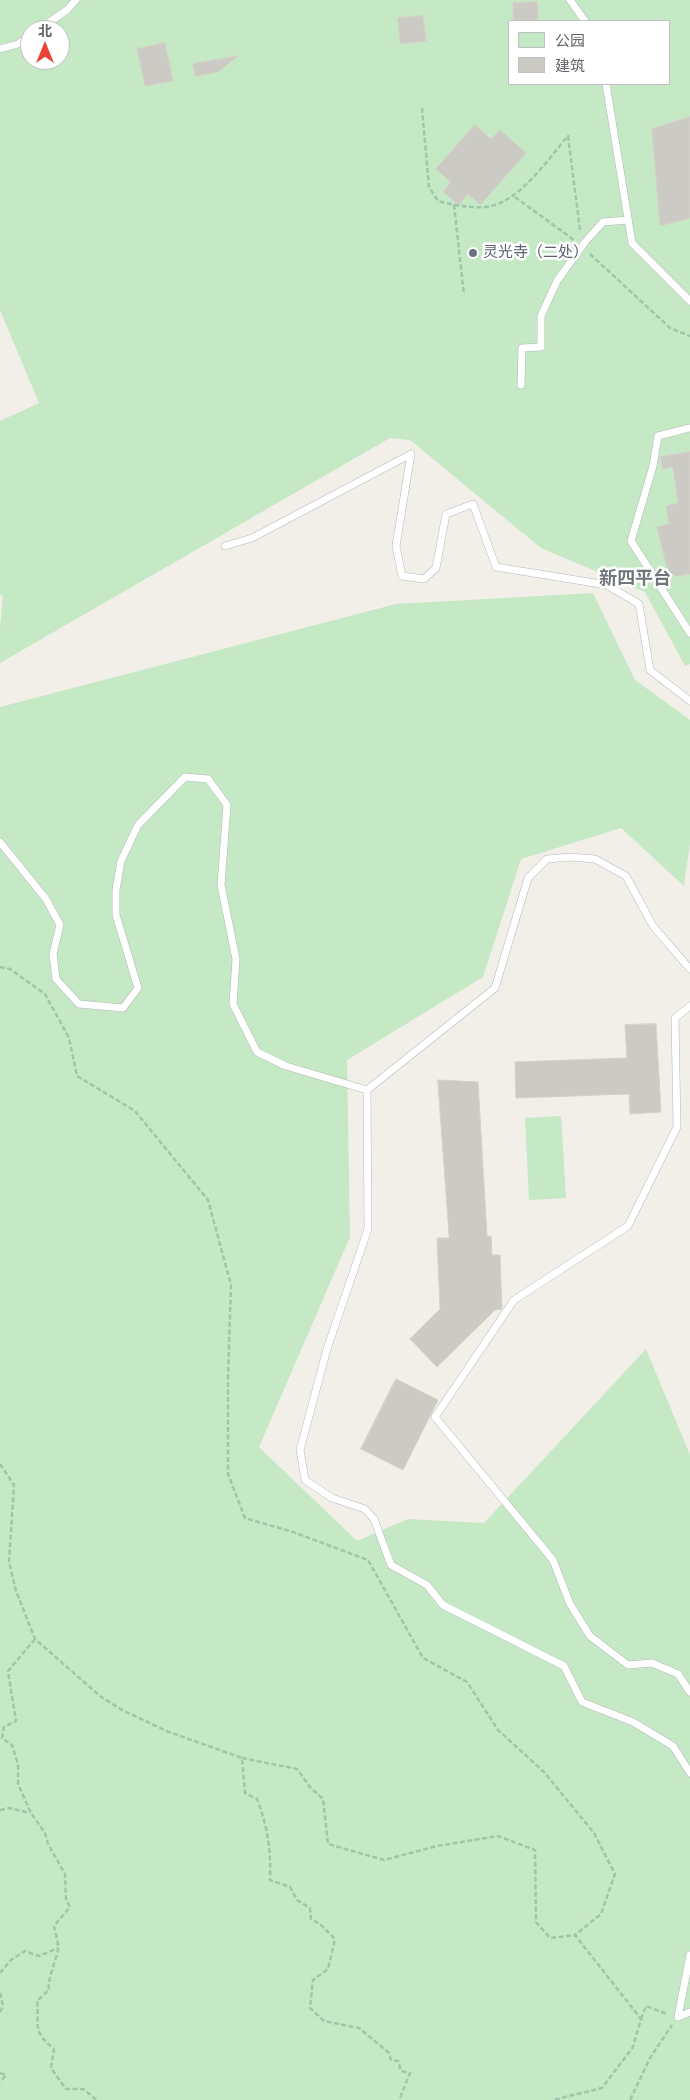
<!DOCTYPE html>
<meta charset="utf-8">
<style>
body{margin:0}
#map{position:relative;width:690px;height:2100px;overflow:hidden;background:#f1efe8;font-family:"Archivo Narrow","Noto Sans SC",sans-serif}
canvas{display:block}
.legend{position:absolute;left:508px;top:20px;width:162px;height:65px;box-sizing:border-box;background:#fff;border:1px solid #bfc1c3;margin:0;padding:6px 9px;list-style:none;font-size:15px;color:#5f6368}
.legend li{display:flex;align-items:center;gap:10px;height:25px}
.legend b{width:25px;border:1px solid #bfc1c3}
.north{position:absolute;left:20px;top:20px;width:50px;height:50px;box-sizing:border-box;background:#fff;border:1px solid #bfc1c3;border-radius:50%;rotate:0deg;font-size:14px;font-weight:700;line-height:20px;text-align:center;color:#5f6368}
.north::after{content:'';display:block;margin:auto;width:18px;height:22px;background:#ea4335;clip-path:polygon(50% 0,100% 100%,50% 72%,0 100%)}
</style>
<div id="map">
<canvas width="690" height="2100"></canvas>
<ul class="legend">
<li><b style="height:14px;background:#c5e8c5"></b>公园</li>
<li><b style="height:14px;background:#cccac5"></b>建筑</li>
</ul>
<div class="north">北</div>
</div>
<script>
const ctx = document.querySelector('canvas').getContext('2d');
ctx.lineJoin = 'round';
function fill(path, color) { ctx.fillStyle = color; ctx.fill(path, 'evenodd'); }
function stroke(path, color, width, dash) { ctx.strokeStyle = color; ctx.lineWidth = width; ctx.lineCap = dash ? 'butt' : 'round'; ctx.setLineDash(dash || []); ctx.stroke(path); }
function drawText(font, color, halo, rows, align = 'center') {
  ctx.font = font + ' "Archivo Narrow","Noto Sans SC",sans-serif'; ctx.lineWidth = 5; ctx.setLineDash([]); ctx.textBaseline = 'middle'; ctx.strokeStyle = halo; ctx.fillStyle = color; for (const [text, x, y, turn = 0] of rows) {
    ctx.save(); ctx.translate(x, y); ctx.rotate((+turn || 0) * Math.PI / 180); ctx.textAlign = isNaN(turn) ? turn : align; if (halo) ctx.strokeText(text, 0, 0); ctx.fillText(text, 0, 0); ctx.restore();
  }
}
const green = new Path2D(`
 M 0,0 L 690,0 L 690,664 L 685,666 L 645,592 L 541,548 L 410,440 L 390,438 L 0,663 L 0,626 L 3,597 L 0,594 L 0,421 L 39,403 L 0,310 ZM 509,21 L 669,21 L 669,84 L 509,84 ZM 30,30 L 60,30 L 60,60 L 30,60 Z
 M 593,593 L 635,680 L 690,720 L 690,842 L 684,886 L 621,828 L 521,859 L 483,977 L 347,1060 L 350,1237 L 259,1447 L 357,1541 L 408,1519 L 484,1523 L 646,1349 L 690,1455 L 690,2100 L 0,2100 L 0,707 L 396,604 Z
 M 561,1116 L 566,1198 L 529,1200 L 525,1118 Z`);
const building = new Path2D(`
 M 537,2 L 538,21 L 513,21 L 513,3 Z
 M 423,16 L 426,41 L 400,44 L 398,18 Z
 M 165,43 L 173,81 L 145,86 L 137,49 Z
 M 238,56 L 218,72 L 195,76 L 193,64 Z
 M 690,117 L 690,218 L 660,226 L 652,129 Z
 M 475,125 L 491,139 L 500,130 L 526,153 L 480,205 L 468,194 L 459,205 L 443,192 L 451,182 L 436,169 Z
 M 690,452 L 690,574 L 676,576 L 668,572 L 657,527 L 669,524 L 666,506 L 678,503 L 673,467 L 663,469 L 660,457 Z
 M 656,1024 L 661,1112 L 630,1114 L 629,1094 L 516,1098 L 515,1062 L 627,1058 L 625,1025 Z
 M 438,1080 L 478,1082 L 487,1236 L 491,1236 L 492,1255 L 500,1255 L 502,1309 L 495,1310 L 437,1367 L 410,1339 L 440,1309 L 437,1238 L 449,1238 Z
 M 396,1379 L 438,1400 L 403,1470 L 361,1449 Z`);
const path = new Path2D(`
 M 422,108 L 429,187 L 438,201 C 453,205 468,208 484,207 C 518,205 547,160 568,136 L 580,230
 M 515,197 L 574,240
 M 454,205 L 464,295
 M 590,254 L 670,328 L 690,336
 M 0,967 L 10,969 L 45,994 L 69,1038 L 77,1076 L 135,1111 L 208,1200 L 231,1285 L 228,1378 L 228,1474 L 245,1518 L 293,1532 L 368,1560 L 423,1658 L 467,1682 L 498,1730 L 544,1772 L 594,1833 L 615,1874 L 601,1914 L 575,1935
 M 0,1464 L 14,1485 L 9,1562 L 16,1591 L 35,1639 L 100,1696 L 122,1710 L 169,1732 L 242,1758 L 245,1793 L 257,1799 C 268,1828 271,1850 270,1880 L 290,1887 L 297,1900 L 310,1908 L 311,1919 L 320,1924 L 335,1939 L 328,1969 L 313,1980 L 310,2008 L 324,2021 L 359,2028 L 389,2053 L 391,2060 L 398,2061 L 401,2071 L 410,2073 L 400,2098 L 401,2100
 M 35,1639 L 8,1671 L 16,1721 L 4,1727 L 2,1738 L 12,1745 L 18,1764 L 18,1784 L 31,1813 L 45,1833 L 48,1844 L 65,1874 L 66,1899 L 70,1907 L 54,1926 C 55,1933 59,1943 58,1950 C 56,1961 47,1980 49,1990 L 37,2001 C 40,2027 31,2030 54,2049 L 51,2068 L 66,2089 L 83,2089 L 97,2100
 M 242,1758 L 297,1769 L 310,1787 L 323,1799 L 328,1844 L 384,1860 L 437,1846 L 498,1836 L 535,1850 L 536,1922 L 550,1938 L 575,1935 L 641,2019 L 633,2047 L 602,2088 L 553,2100
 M 0,1810 L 9,1808 L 30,1813
 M 0,1973 L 11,1960 L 25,1951 L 39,1956 L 58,1948
 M 0,1993 L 3,2006 L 0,2012
 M 641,2019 L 646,2006 L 667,2014
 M 0,2073 L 6,2075 L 0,2082
 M 630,2100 L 650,2058 L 672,2025`);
const service = new Path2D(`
 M 570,0 L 585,21
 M 38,30 L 67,10 L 76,0
 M 0,49 L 18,44 L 30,35
 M 606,84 L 632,243 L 690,301
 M 521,385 L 522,348 L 541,347 L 541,316 L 557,281 L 585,242 L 603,222 L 628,220
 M 690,428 L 658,436 L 653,466 L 631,541 L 690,633
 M 225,546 L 252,538 L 411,454 L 396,546 L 402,576 L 424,579 L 436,568 L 446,514 L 473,504 L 496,567 L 607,585 L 639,604 L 650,670 L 690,701
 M 0,842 L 46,899 L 60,925 L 53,954 L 56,979 L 79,1004 L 123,1008 L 138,988 L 116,915 L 116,890 L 121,861 L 138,825 L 185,777 L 208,779 L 227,805 L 221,885 L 236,959 L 233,1004 L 257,1052 L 286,1066 L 367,1090
 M 690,969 L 653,926 L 626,876 L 595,859 L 570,857 L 547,859 L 528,878 L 495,988 L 367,1090 L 368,1229 L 327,1349 L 300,1450 L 305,1480 L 332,1498 L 365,1509 L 374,1519 L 391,1565 L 427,1585 L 443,1605 L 564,1666 L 582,1702 L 633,1722 L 673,1746 L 690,1773
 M 690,1006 L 675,1018 L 677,1127 L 628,1226 L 514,1300 L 435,1417 L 553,1560 L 570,1604 L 590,1636 L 628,1665 L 652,1663 L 678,1674 L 690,1692
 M 678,2017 L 690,1955
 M 678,2017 L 690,2012`);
const markers = [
 [473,253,5,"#6b7280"]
];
const worshipNames = [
 ["灵光寺（二处）",483,253]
];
const quarterNames = [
 ["新四平台",635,579]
];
fill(green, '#c5e8c5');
fill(building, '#cccac5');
stroke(building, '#d6d1c6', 1);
stroke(service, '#b5b8bc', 8);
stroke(path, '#9cc7a9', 2.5, [5, 2.5]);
stroke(service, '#fff', 7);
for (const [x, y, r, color] of markers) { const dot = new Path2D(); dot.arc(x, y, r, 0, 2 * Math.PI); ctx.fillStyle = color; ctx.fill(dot); stroke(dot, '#fff', 2); }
drawText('15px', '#5b616d', '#fff', worshipNames, 'left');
drawText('bold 18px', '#70757a', '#fff', quarterNames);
</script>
